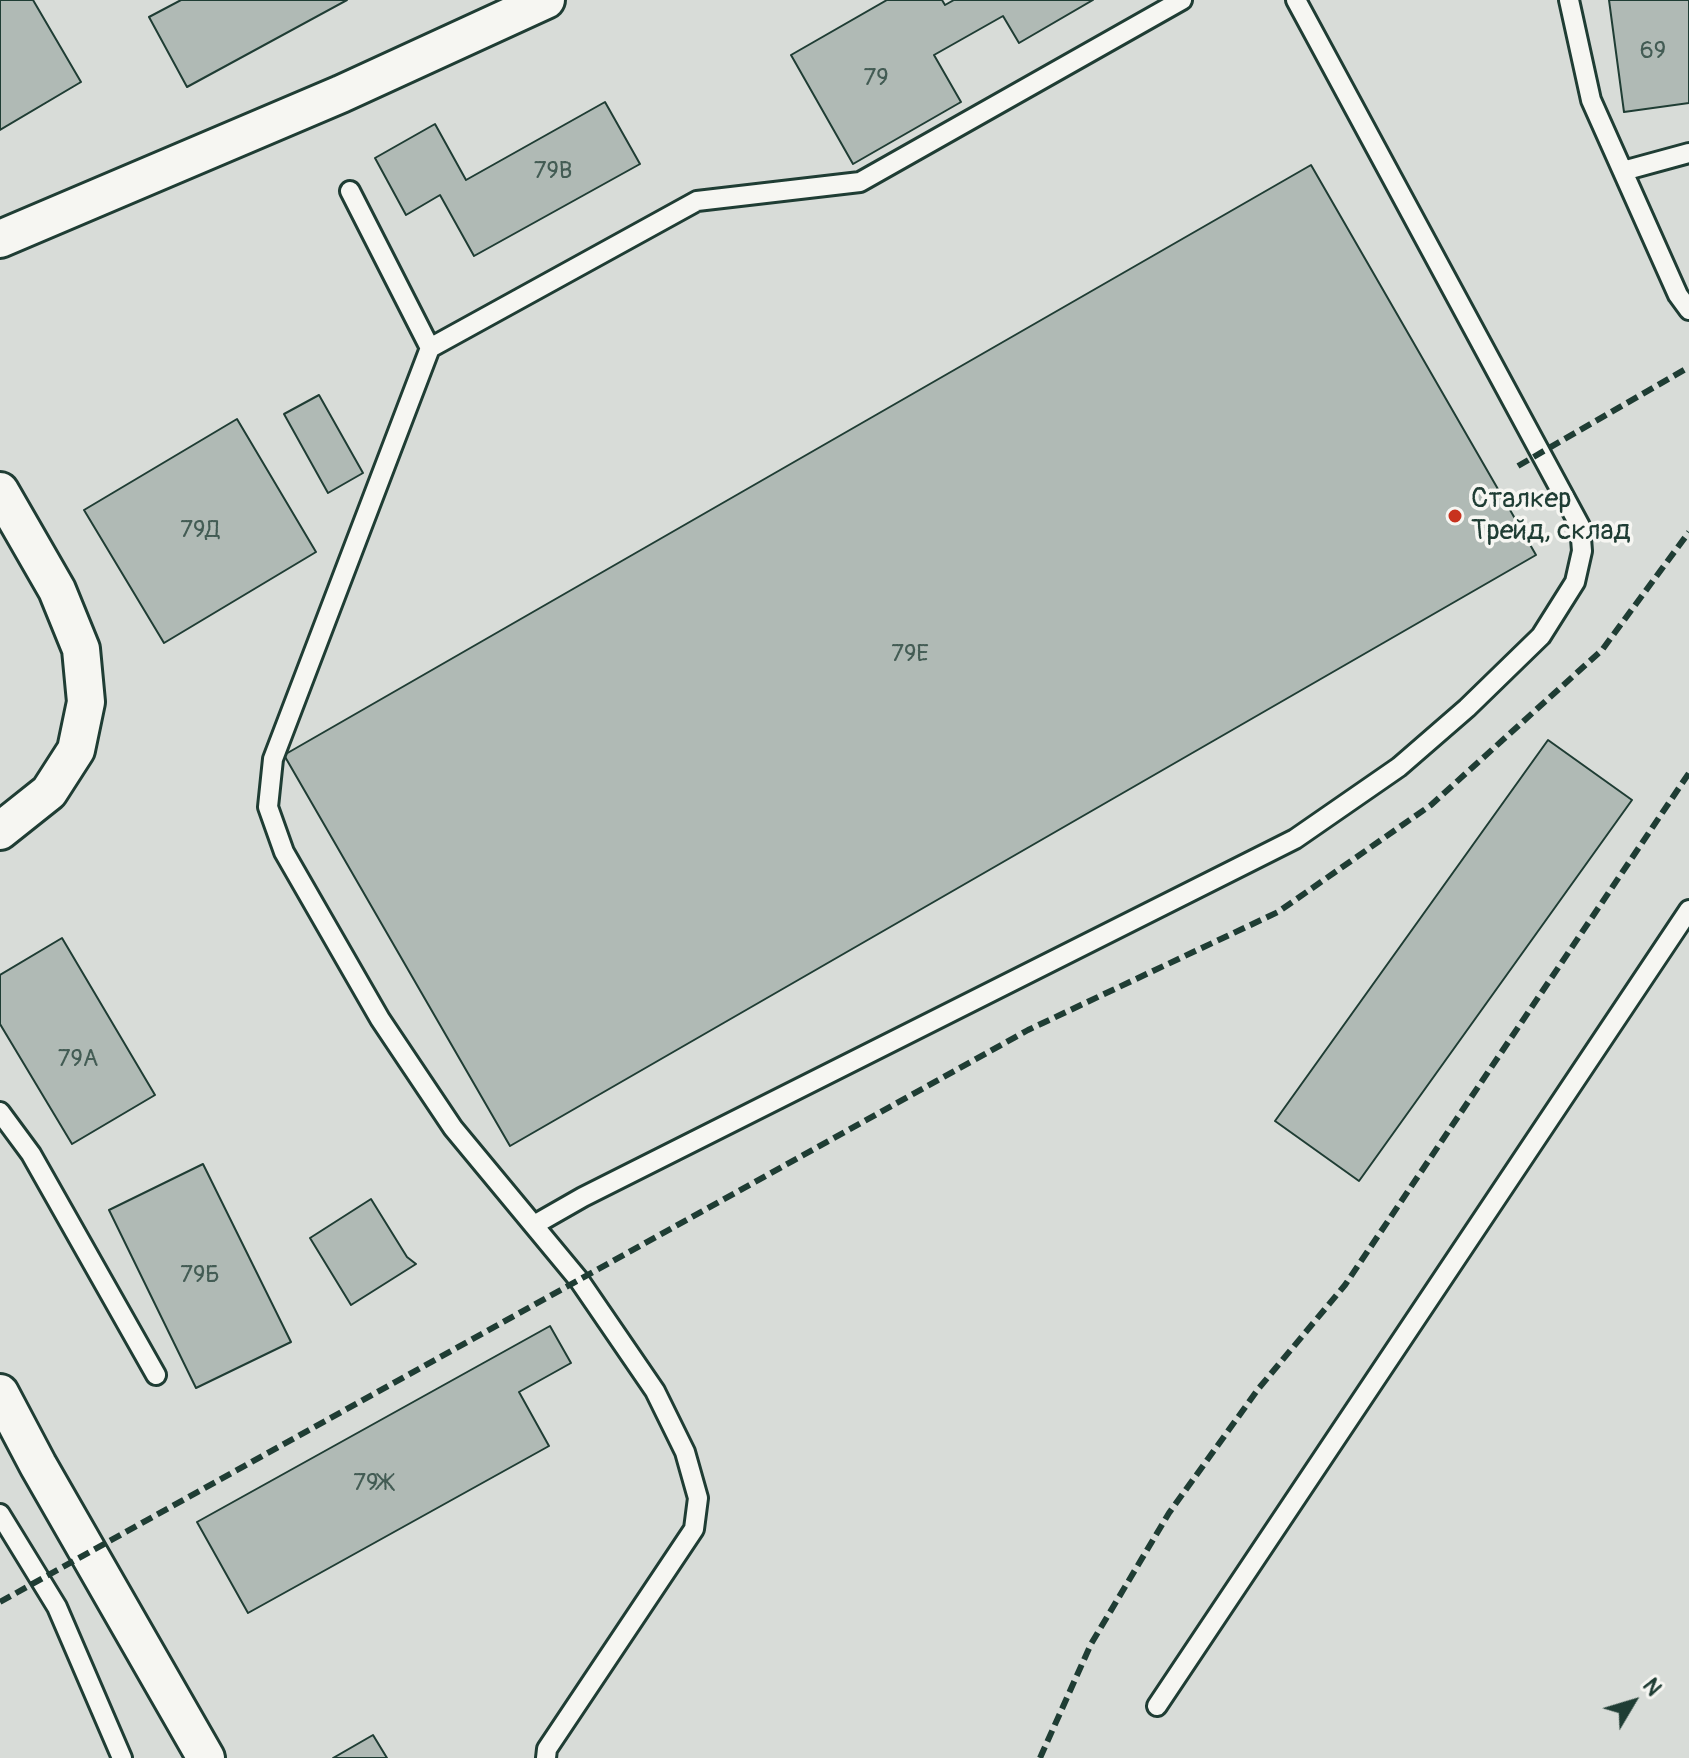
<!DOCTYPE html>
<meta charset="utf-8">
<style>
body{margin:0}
#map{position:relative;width:1689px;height:1758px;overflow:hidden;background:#e9ebe7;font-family:Pangolin,sans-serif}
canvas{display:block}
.north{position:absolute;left:1593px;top:1662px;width:80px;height:80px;-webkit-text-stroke:6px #f6f6f2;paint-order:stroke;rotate:52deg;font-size:22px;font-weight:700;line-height:32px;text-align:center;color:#1f3d34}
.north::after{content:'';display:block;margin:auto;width:28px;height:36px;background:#1f3d34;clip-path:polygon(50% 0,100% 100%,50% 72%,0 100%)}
</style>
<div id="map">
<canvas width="1689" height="1758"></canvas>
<div class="north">N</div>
</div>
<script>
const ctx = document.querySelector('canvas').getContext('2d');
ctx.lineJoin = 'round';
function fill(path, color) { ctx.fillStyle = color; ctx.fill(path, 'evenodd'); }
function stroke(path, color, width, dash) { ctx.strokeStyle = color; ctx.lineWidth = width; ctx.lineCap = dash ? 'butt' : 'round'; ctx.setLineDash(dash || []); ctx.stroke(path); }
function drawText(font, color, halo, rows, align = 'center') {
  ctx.font = font + ' Pangolin,sans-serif'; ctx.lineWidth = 7; ctx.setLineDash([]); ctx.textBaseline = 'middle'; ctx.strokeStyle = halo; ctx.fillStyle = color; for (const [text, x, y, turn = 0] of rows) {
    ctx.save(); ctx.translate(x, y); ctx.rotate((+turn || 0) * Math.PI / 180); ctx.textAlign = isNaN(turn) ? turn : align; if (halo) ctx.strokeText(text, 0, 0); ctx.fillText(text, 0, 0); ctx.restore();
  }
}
const built = new Path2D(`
 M 0,0 L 1689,0 L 1689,1758 L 0,1758 Z`);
const building = new Path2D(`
 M 0,0 L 33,0 L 81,82 L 0,130 Z
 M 181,0 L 347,0 L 187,87 L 149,17 Z
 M 887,0 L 942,0 L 945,5 L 954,0 L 1093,0 L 1019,43 L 1003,16 L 934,55 L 961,102 L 853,164 L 791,55 Z
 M 1609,0 L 1689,0 L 1689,103 L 1624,112 Z
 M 605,102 L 640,164 L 474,256 L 440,195 L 406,215 L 375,158 L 435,124 L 466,180 Z
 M 1311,165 L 1536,555 L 510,1146 L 284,755 Z
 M 319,395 L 363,473 L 328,493 L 284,414 Z
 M 237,419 L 316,552 L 164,643 L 84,510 Z
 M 1548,740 L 1632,800 L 1359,1181 L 1275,1121 Z
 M 62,938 L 155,1095 L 72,1144 L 0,1024 L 0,975 Z
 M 203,1164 L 291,1342 L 196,1388 L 109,1210 Z
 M 371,1199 L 407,1257 L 416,1264 L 351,1305 L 310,1238 Z
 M 550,1326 L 571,1363 L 519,1392 L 549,1446 L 248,1613 L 197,1522 Z
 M 373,1735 L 387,1758 L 333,1758 Z`);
const service = new Path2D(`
 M 1569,0 L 1591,100 L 1678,295 L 1689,310
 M 1623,171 L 1689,153
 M 350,191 L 430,348 L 697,201 L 860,182 L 1182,0
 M 430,348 L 273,759 L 268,807 L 284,852 L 380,1019 L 453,1128 L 579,1280 L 655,1391 L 685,1452 L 698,1498 L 694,1529 L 547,1749 L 546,1758
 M 0,1112 L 31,1154 L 156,1375
 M 534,1225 L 583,1197 L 1295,839 L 1399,767 L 1467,708 L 1541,636 L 1575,582 L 1582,551 L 1580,526 L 1296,0
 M 0,1514 L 57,1607 L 122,1758
 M 1157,1706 L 1689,910`);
const minor = new Path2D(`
 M 0,239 L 341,94 L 546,0
 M 0,491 L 57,590 L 81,649 L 86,702 L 76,750 L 49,792 L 0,831
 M 0,1393 L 38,1465 L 206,1758`);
const rail = new Path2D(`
 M 1518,466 L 1689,367
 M 0,1602 L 1028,1030 L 1278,912 L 1431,805 L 1602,650 L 1689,532
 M 1040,1758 L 1091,1644 L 1169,1513 L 1259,1388 L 1345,1285 L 1689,773`);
const markers = [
 [1455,516,8,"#c8321e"]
];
const numberNames = [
 ["69",1653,52],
 ["79",876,79],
 ["79В",553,172],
 ["79Д",200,531],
 ["79Е",910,655],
 ["79А",78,1060],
 ["79Б",200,1276],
 ["79Ж",373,1484]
];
const poiNames = [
 ["Сталкер",1471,500],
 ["Трейд, склад",1471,532]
];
fill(built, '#d8dcd8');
fill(building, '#b0bab5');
stroke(building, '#1f3d34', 2);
stroke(service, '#1f3d34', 24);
stroke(minor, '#1f3d34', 42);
stroke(service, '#f6f6f2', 18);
stroke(minor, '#f6f6f2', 36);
stroke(rail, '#1f3d34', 6, [12, 6]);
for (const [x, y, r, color] of markers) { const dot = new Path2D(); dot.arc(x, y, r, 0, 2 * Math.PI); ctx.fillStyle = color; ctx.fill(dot); stroke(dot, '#f6f6f2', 3); }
drawText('24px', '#435c54', null, numberNames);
drawText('28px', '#1f3d34', '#f6f6f2', poiNames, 'left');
</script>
